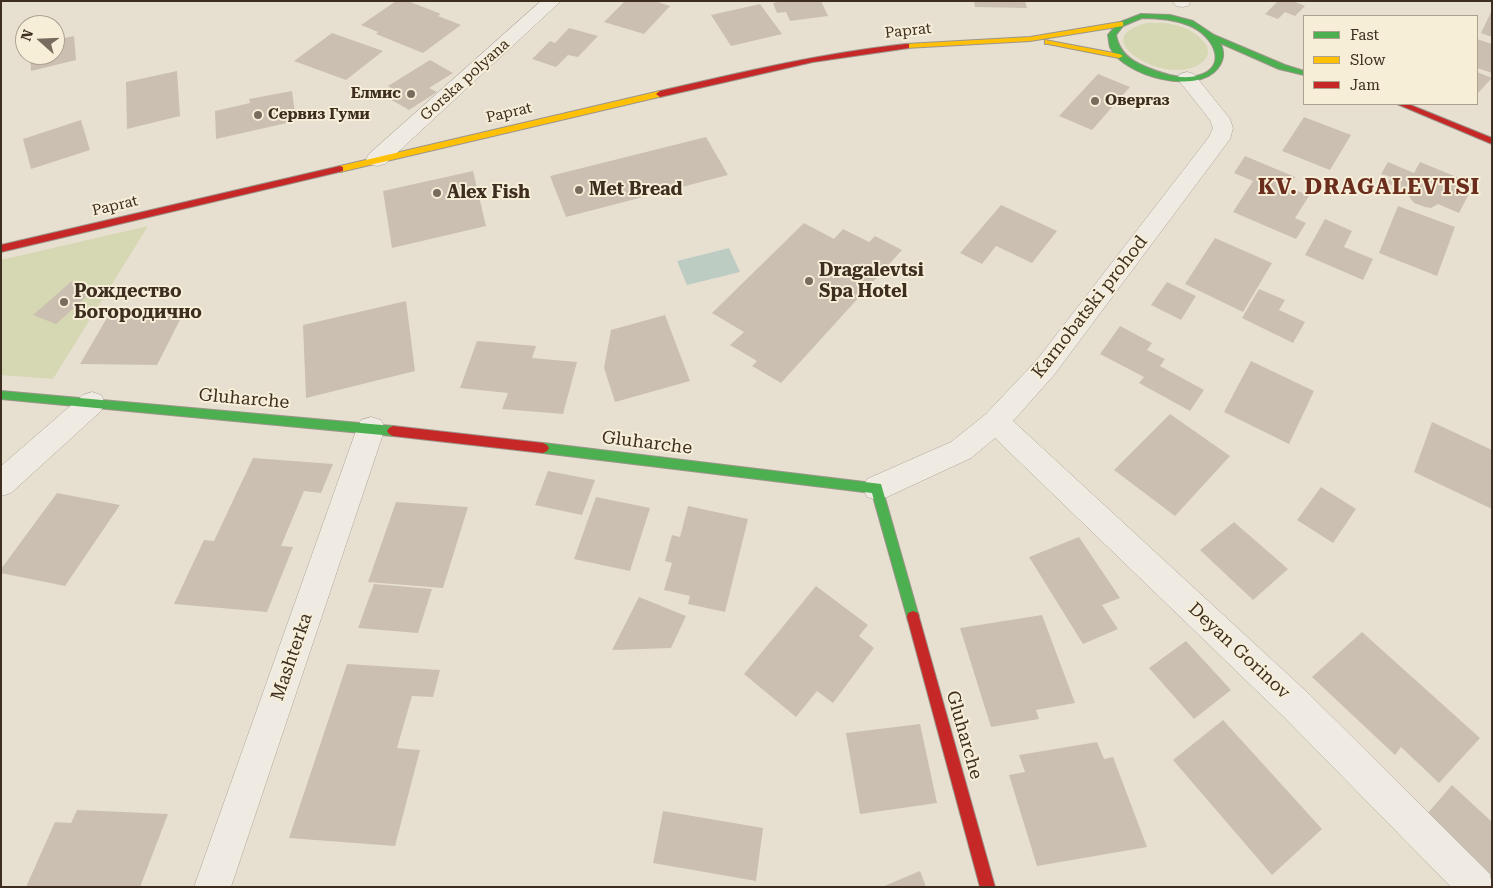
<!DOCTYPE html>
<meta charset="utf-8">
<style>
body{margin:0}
#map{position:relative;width:1493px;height:888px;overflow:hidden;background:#e7e0d1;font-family:"Roboto Serif",serif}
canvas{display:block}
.frame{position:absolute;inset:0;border:2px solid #3d2e20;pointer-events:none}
.legend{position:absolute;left:1303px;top:15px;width:175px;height:90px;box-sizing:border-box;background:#f7eed8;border:1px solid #ada18e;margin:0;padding:6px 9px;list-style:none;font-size:15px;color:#3d2e20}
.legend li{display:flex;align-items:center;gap:10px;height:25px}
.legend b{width:25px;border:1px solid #ada18e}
.north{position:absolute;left:15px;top:15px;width:50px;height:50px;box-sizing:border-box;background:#f7eed8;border:1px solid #ada18e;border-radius:50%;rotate:290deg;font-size:14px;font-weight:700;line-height:20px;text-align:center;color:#3d2e20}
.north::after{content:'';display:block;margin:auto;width:18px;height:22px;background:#786c5e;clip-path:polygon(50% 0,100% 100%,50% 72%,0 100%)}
</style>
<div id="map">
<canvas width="1493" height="888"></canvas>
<div class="frame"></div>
<ul class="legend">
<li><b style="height:6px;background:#4caf50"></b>Fast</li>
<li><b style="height:6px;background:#ffc107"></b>Slow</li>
<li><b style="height:6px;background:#c62828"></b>Jam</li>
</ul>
<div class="north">N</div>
</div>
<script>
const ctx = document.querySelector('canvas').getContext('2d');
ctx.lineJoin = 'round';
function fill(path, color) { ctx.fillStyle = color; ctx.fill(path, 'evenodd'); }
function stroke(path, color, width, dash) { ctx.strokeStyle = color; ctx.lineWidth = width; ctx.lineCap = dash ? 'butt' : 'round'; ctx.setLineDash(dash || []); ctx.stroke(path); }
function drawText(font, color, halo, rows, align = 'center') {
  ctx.font = font + ' "Roboto Serif",serif'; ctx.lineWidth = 4; ctx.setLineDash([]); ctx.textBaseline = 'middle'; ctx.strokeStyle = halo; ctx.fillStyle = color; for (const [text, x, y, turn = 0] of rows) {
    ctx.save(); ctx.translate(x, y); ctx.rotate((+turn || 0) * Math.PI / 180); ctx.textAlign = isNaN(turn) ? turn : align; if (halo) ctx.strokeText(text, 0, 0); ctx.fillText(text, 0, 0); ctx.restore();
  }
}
const green = new Path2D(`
 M 1147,23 C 1164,22 1184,24 1198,36 C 1221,55 1200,69 1179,70 C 1148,72 1091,37 1147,23 Z
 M 148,226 L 53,379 L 1,375 L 1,260 Z`);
const water = new Path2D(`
 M 729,248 L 740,272 L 687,285 L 677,261 Z`);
const building = new Path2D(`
 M 396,1 L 408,1 L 441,14 L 438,16 L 461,25 L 423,53 L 376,34 L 378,32 L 361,25 Z
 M 625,1 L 655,1 L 670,6 L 644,34 L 604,22 Z
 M 781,1 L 821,1 L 828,16 L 790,21 L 786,12 L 777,13 L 773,3 Z
 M 974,1 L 1025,1 L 1027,8 L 975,7 Z
 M 1278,1 L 1293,1 L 1305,6 L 1295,16 L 1285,12 L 1278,19 L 1265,14 Z
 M 760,4 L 782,34 L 731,46 L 711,15 Z
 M 1492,10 L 1492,37 L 1481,33 Z
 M 569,28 L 598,36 L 578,57 L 568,55 L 556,67 L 532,59 L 550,41 L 555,43 Z
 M 332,33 L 383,51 L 346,80 L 294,61 Z
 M 74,36 L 76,60 L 31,71 L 30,55 L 55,55 L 55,40 Z
 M 1477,39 L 1492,44 L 1492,73 L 1477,68 Z
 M 430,60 L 453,73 L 429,88 L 437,92 L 409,110 L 390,99 L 400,93 L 388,86 Z
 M 177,71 L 180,116 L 127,129 L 126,82 Z
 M 1477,72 L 1492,78 L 1477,94 Z
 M 1098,74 L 1130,87 L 1092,130 L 1059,116 Z
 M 292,91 L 296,121 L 216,139 L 215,111 L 250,103 L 249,99 Z
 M 1304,117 L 1351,135 L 1330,170 L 1282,151 Z
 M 81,120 L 90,150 L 31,169 L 23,139 Z
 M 706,137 L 728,175 L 566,217 L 550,176 Z
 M 1245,156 L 1295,177 L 1289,187 L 1309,196 L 1295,218 L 1306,223 L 1296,239 L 1233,212 L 1253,181 L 1234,173 Z
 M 1388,162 L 1414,173 L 1420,162 L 1474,184 L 1459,213 L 1438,204 L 1431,208 L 1425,207 L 1414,203 L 1408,195 L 1408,192 L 1387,183 L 1391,177 L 1381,174 Z
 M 473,171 L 486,226 L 392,248 L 383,191 Z
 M 1001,205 L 1057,231 L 1032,263 L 996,246 L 982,264 L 960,253 Z
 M 1398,206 L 1455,227 L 1437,276 L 1379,253 Z
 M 1325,219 L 1352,231 L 1344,247 L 1373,259 L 1363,280 L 1305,255 Z
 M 804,223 L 834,239 L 843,229 L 869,242 L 875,236 L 902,250 L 781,383 L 752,366 L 757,361 L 730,345 L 744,332 L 712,313 Z
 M 1215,238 L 1272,263 L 1243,312 L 1185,284 Z
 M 72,281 L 95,289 L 56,324 L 33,315 Z
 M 1167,282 L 1196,296 L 1181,320 L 1151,305 Z
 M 1259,289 L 1285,300 L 1279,310 L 1305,322 L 1293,343 L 1242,318 Z
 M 406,301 L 415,371 L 306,398 L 303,325 Z
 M 111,311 L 184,312 L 157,365 L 80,364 Z
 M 665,315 L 690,381 L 615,402 L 604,368 L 611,330 Z
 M 1120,326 L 1152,343 L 1147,350 L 1165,359 L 1160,366 L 1204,390 L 1190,411 L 1139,383 L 1144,377 L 1100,354 Z
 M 477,341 L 536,346 L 532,358 L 577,362 L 563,414 L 502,409 L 508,393 L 460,388 Z
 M 1251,361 L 1314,391 L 1289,444 L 1224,412 Z
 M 1170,414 L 1230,456 L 1175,516 L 1114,470 Z
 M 1432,422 L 1492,450 L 1492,509 L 1414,472 Z
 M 253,458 L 333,464 L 321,493 L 304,491 L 281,546 L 293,547 L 267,612 L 174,604 L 204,540 L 214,541 Z
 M 548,471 L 595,480 L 582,515 L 535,505 Z
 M 1321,487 L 1356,509 L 1333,543 L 1297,520 Z
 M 57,493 L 120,505 L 65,586 L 1,573 L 1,569 Z
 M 596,497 L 650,508 L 630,571 L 574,559 Z
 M 396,502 L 468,507 L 443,588 L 368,582 Z
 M 688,506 L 748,519 L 725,612 L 688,604 L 690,596 L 664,590 L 672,563 L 665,561 L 672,535 L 680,537 Z
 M 1234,522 L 1288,569 L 1253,600 L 1200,550 Z
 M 1079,537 L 1120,598 L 1102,605 L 1118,629 L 1083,644 L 1029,557 Z
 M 374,584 L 432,589 L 418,633 L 358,628 Z
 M 816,586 L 868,625 L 859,636 L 874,648 L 833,703 L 817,691 L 796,717 L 744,674 Z
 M 639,597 L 686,616 L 671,648 L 612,650 Z
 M 1042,615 L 1075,703 L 1036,710 L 1039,719 L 991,727 L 960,628 Z
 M 1362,632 L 1480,738 L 1439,783 L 1401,747 L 1395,755 L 1312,677 Z
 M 1186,641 L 1231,690 L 1194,719 L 1149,668 Z
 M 347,664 L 440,670 L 433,697 L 412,696 L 397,748 L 420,750 L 395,846 L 289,838 Z
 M 1223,720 L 1322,829 L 1272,875 L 1173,760 Z
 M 920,724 L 937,803 L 860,814 L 846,733 Z
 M 1097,742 L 1104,759 L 1113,757 L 1147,847 L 1037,866 L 1009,775 L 1025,772 L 1019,755 Z
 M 1452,785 L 1492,822 L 1492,876 L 1427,814 Z
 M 77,810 L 168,814 L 140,887 L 26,887 L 55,822 L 71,823 Z
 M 663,811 L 763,828 L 756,881 L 653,863 Z
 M 920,871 L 926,887 L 882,887 Z`);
const street = new Path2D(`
 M 541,1 L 561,1 L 385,164 L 377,166 L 369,164 L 366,159 L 369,154 Z
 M 1191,1 L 1188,6 L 1182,7 L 1176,6 L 1173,2 Z
 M 1187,72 L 1194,74 L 1230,119 L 1233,128 L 1230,139 L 1054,375 L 1013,421 L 1309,694 L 1490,874 L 1492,887 L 1451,887 L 1285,718 L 995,438 L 971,458 L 887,497 L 877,500 L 867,497 L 863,488 L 867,479 L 951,442 L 986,414 L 1036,361 L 1209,137 L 1213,128 L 1210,120 L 1177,78 L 1180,74 Z
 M 92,392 L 101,395 L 105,403 L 101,411 L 11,493 L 1,496 L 1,466 L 83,395 Z
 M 371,417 L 381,420 L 385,428 L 231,887 L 194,887 L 357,428 L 361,420 Z`);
const fast = new Path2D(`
 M 1141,14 L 1170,15 L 1193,21 L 1214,35 L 1285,65 L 1304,71 L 1304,75 L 1279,69 L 1220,43 C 1225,52 1224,60 1218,68 C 1197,96 1123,76 1110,47 C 1109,44 1109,39 1108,35 L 1118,23 ZM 1142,18 C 1157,18 1173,19 1188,25 C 1217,36 1231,73 1190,77 C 1174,78 1160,73 1146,67 C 1130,61 1119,52 1116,35 L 1123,26 Z
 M 1,391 L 393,426 L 397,428 L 399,431 L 397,434 L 393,436 L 1,399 Z
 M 543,443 L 881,484 L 919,617 L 918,621 L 913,623 L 908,621 L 907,617 L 872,493 L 543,453 L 539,451 L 537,448 L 539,445 Z`);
const slow = new Path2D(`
 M 1120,22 L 1123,22 L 1123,26 L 1030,41 L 906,48 L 902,46 L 906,44 L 1030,37 Z
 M 1045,40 L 1119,54 L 1123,56 L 1119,58 L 1048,44 L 1045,44 Z
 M 660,91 L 664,94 L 663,96 L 340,172 L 336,169 L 340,166 Z`);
const jam = new Path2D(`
 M 906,44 L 909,44 L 909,48 L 813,62 L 660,97 L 656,94 L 660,91 C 742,72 823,53 906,44 Z
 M 1397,104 L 1408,104 L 1492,138 L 1492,144 Z
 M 340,166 L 343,167 L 343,171 L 1,252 L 1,245 Z
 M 393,426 L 543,443 L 547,445 L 549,448 L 547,451 L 543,453 L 393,436 L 389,434 L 387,431 L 389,428 Z
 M 913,611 L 918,613 L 919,617 L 995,887 L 980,887 L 907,617 L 908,613 Z`);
const markers = [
 [411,94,5,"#786c5e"],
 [1095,101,5,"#786c5e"],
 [258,115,5,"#786c5e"],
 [579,190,5,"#786c5e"],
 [437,193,5,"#786c5e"],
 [809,281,5,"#786c5e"],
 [64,302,5,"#786c5e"]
];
const farStreetnames = [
 ["Paprat",908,31,-6],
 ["Gorska polyana",465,80,-42],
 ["Paprat",509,113,-13],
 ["Paprat",115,206,-13]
];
const farPoinames = [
 ["Елмис",401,94,"right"],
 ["Овергаз",1105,101],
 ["Сервиз Гуми",268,115]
];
const poiNames = [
 ["Met Bread",589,190],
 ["Alex Fish",447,193],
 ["Dragalevtsi",819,271],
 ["Spa Hotel",819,292],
 ["Рождество",74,292],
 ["Богородично",74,313]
];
const streetNames = [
 ["Karnobatski prohod",1090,307,-52],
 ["Gluharche",244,399,5],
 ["Gluharche",647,443,7],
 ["Deyan Gorinov",1239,651,43],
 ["Mashterka",292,657,-71],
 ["Gluharche",964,735,74]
];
const districtNames = [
 ["KV. DRAGALEVTSI",1369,188]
];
fill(green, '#d6d7b3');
fill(water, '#bcccc2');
fill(building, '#cbbfb2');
stroke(street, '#ada599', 1);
stroke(fast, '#9c958a', 2);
stroke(slow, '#9c958a', 2);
stroke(jam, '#9c958a', 2);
fill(street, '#efebe3');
fill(fast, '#4caf50');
fill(slow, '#ffc107');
fill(jam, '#c62828');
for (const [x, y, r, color] of markers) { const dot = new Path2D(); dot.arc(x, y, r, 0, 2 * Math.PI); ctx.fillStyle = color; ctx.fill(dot); stroke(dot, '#f7eed8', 2); }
drawText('15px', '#3d2e20', '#f7eed8', farStreetnames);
drawText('bold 15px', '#3d2e20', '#f7eed8', farPoinames, 'left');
drawText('bold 18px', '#3d2e20', '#f7eed8', poiNames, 'left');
drawText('18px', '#3d2e20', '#f7eed8', streetNames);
ctx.letterSpacing = '1px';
drawText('bold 22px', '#6b2e1e', '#f7eed8', districtNames);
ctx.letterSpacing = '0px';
</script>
